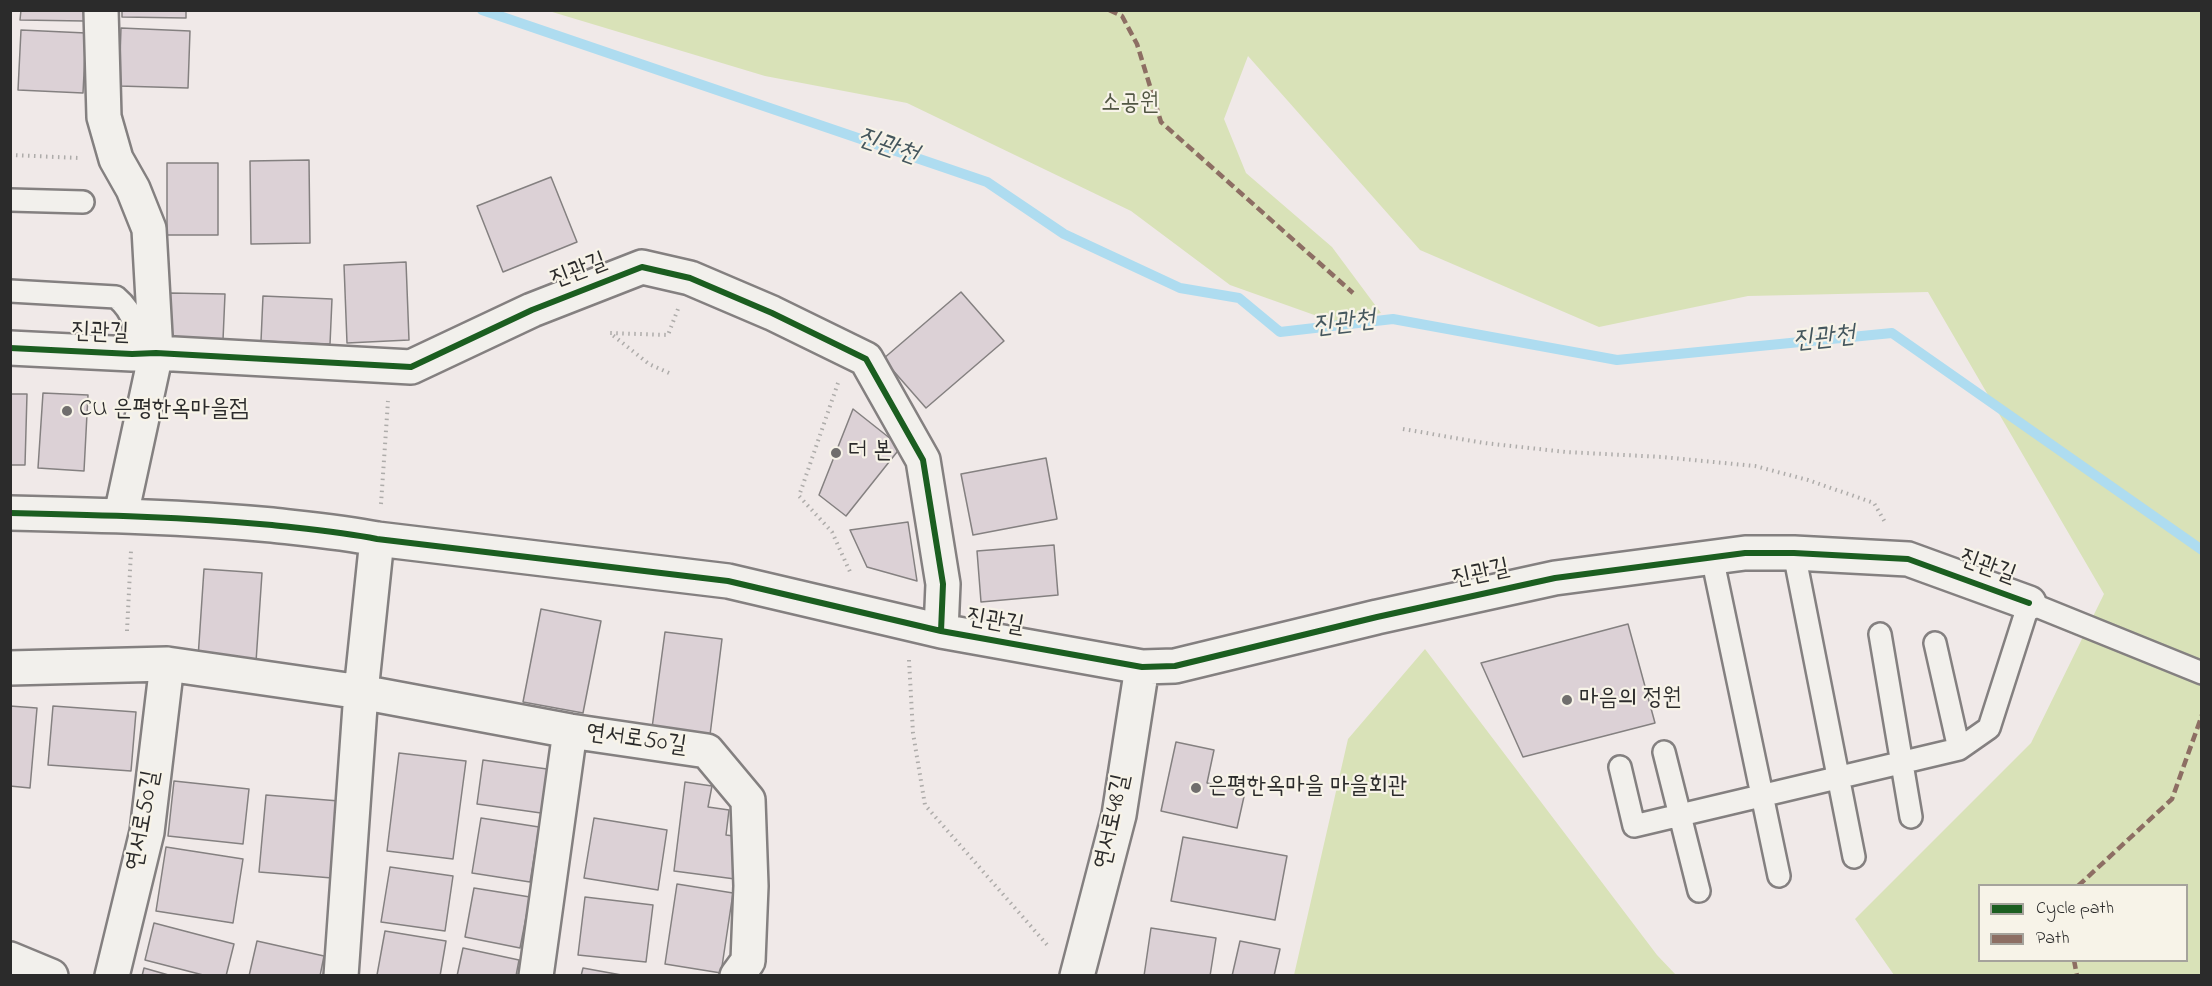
<!DOCTYPE html>
<meta charset="utf-8">
<style>
body{margin:0}
#map{position:relative;width:2212px;height:986px;overflow:hidden;background:#f0e9e8;font-family:"Indie Flower",sans-serif}
canvas{display:block}
.frame{position:absolute;inset:0;border:12px solid #2b2b2b;pointer-events:none}
.legend{position:absolute;left:1978px;top:884px;width:210px;height:78px;box-sizing:border-box;background:#f7f3e8;border:2px solid #a5a39c;margin:0;padding:8px 10px;list-style:none;font-size:18px;color:#2b2b2b}
.legend li{display:flex;align-items:center;gap:12px;height:30px}
.legend b{width:30px;border:2px solid #a5a39c}
</style>
<div id="map">
<canvas width="2212" height="986"></canvas>
<div class="frame"></div>
<ul class="legend">
<li><b style="height:8px;background:#1b5e20"></b>Cycle path</li>
<li><b style="height:8px;background:#8d6e63"></b>Path</li>
</ul>
</div>
<script>
const ctx = document.querySelector('canvas').getContext('2d');
ctx.lineJoin = 'round';
function fill(path, color) { ctx.fillStyle = color; ctx.fill(path, 'evenodd'); }
function stroke(path, color, width, dash) { ctx.strokeStyle = color; ctx.lineWidth = width; ctx.lineCap = dash ? 'butt' : 'round'; ctx.setLineDash(dash || []); ctx.stroke(path); }
function drawText(font, color, halo, rows, align = 'center') {
  ctx.font = font + ' "Indie Flower","Poor Story",sans-serif'; ctx.lineWidth = 4.5; ctx.setLineDash([]); ctx.textBaseline = 'middle'; ctx.strokeStyle = halo; ctx.fillStyle = color; for (const [text, x, y, turn = 0] of rows) {
    ctx.save(); ctx.translate(x, y); ctx.rotate((+turn || 0) * Math.PI / 180); ctx.textAlign = isNaN(turn) ? turn : align; if (halo) ctx.strokeText(text, 0, 0); ctx.fillText(text, 0, 0); ctx.restore();
  }
}
const green = new Path2D(`
 M 549,11 L 2201,11 L 2201,975 L 1894,975 L 1855,919 L 2031,743 L 2104,594 L 1928,292 L 1748,296 L 1599,327 L 1420,250 L 1248,56 L 1224,119 L 1246,173 L 1332,247 L 1381,313 L 1334,322 L 1230,285 L 1131,211 L 907,103 L 765,76 ZM 1980,886 L 2186,886 L 2186,960 L 1980,960 Z
 M 1425,649 L 1657,955 L 1676,975 L 1294,975 L 1348,739 Z`);
const stream = new Path2D(`
 M 482,10 L 987,182 L 1064,234 L 1180,288 L 1239,298 L 1280,332 L 1393,319 L 1617,360 L 1892,333 L 2202,550`);
const building = new Path2D(`
 M 21,10 L 84,10 L 84,21 L 20,20 Z
 M 122,10 L 186,10 L 186,18 L 122,17 Z
 M 121,28 L 190,31 L 188,88 L 119,86 Z
 M 21,30 L 86,33 L 83,93 L 18,90 Z
 M 309,160 L 310,243 L 251,244 L 250,161 Z
 M 167,163 L 218,163 L 218,235 L 167,235 Z
 M 551,177 L 577,242 L 503,272 L 477,206 Z
 M 406,262 L 409,340 L 347,343 L 344,265 Z
 M 961,292 L 1004,341 L 926,408 L 883,359 Z
 M 170,293 L 225,294 L 223,340 L 168,339 Z
 M 263,296 L 332,299 L 330,344 L 261,341 Z
 M 43,393 L 88,395 L 84,471 L 38,468 Z
 M 10,394 L 27,394 L 25,465 L 10,465 Z
 M 853,409 L 901,447 L 846,516 L 819,495 Z
 M 1046,458 L 1057,519 L 973,535 L 961,474 Z
 M 908,522 L 917,581 L 867,567 L 850,530 Z
 M 1054,545 L 1058,595 L 981,602 L 977,551 Z
 M 204,569 L 262,573 L 256,662 L 198,658 Z
 M 541,609 L 601,621 L 583,713 L 523,702 Z
 M 1628,624 L 1655,723 L 1523,757 L 1481,663 Z
 M 665,632 L 722,639 L 710,735 L 652,728 Z
 M 10,706 L 37,708 L 30,788 L 10,786 Z
 M 53,706 L 136,712 L 131,771 L 48,765 Z
 M 1176,742 L 1214,750 L 1207,783 L 1245,792 L 1237,828 L 1161,811 Z
 M 399,753 L 466,761 L 453,859 L 387,851 Z
 M 483,760 L 547,769 L 541,813 L 477,804 Z
 M 174,781 L 249,789 L 243,844 L 168,836 Z
 M 685,782 L 712,786 L 708,807 L 729,810 L 726,835 L 741,837 L 735,879 L 674,871 Z
 M 266,795 L 339,801 L 332,878 L 259,872 Z
 M 481,818 L 539,827 L 530,882 L 472,873 Z
 M 594,818 L 667,830 L 658,890 L 584,878 Z
 M 1183,837 L 1287,856 L 1275,920 L 1171,901 Z
 M 166,847 L 243,859 L 233,923 L 156,911 Z
 M 390,867 L 453,876 L 445,931 L 381,922 Z
 M 677,884 L 733,893 L 721,973 L 665,964 Z
 M 474,888 L 530,897 L 520,948 L 465,937 Z
 M 585,897 L 653,905 L 646,962 L 578,955 Z
 M 154,923 L 234,944 L 226,976 L 207,976 L 145,960 Z
 M 1151,928 L 1216,938 L 1210,976 L 1144,976 Z
 M 385,931 L 446,941 L 440,976 L 377,975 Z
 M 257,941 L 324,956 L 320,976 L 249,976 Z
 M 1240,941 L 1280,949 L 1274,976 L 1232,976 Z
 M 463,948 L 519,960 L 516,976 L 457,976 Z
 M 144,968 L 172,976 L 142,976 Z
 M 583,968 L 627,976 L 581,976 Z`);
const path = new Path2D(`
 M 10,155 L 79,158
 M 669,373 L 649,364 L 610,333 L 668,335 L 678,309
 M 838,383 L 799,496 L 832,532 L 851,574
 M 1403,429 L 1484,443 L 1566,452 L 1662,457 L 1755,466 L 1808,480 L 1874,503 L 1886,524
 M 381,504 L 388,401
 M 127,631 L 131,551
 M 909,660 L 913,733 L 925,805 L 1049,947`);
const lane = new Path2D(`
 M 10,200 L 83,202
 M 10,291 L 116,297 C 136,314 137,330 132,354
 M 1794,553 L 1854,857
 M 1712,557 L 1779,876
 M 1880,634 L 1911,817
 M 1935,643 L 1959,749
 M 1664,752 L 1699,891
 M 1620,767 L 1634,826 L 1959,749 L 1989,728 L 2029,603 L 2202,673`);
const street = new Path2D(`
 M 101,10 L 104,117 L 116,159 L 133,189 L 149,229 L 156,353 L 121,515
 M 10,348 L 132,354 L 156,353 L 411,367 L 532,310 L 642,267 L 690,278 L 772,313 L 866,359 L 923,460 L 943,584 L 941,631
 M 10,513 C 98,515 185,517 272,525 C 307,529 342,532 377,539 L 728,581 L 941,631 L 1142,667 L 1175,666 L 1377,617 L 1555,578 L 1745,553 L 1794,553 L 1908,559 L 2029,603
 M 10,668 L 167,664 L 361,692 L 570,731 L 707,751 L 748,800 L 751,886 L 748,961 L 737,976
 M 10,959 L 51,976
 M 112,976 L 147,832 L 167,664
 M 341,976 L 361,692 L 377,539
 M 536,976 L 570,731
 M 1077,976 L 1119,815 L 1142,667`);
const quiet = new Path2D(`
 M 1109,10 L 1122,16 L 1137,44 L 1161,122 L 1353,293
 M 2078,886 L 2172,799 L 2202,715
 M 2074,960 L 2077,976`);
const cycleway = new Path2D(`
 M 10,348 L 132,354 L 156,353 L 411,367 L 532,310 L 642,267 L 690,278 L 772,313 L 866,359 L 923,460 L 943,584 L 941,631
 M 10,513 C 98,515 185,517 272,525 C 307,529 342,532 377,539 L 728,581 L 941,631 L 1142,667 L 1175,666 L 1377,617 L 1555,578 L 1745,553 L 1794,553 L 1908,559 L 2029,603`);
const markers = [
 [67,411,6,"#706e6d"],
 [836,453,6,"#706e6d"],
 [1567,700,6,"#706e6d"],
 [1196,788,6,"#706e6d"]
];
const parkNames = [
 ["소공원",1130,105]
];
const streetNames = [
 ["진관길",579,272,-21],
 ["진관길",100,334,2],
 ["진관길",1987,568,20],
 ["진관길",1481,575,-12],
 ["진관길",995,623,10],
 ["연서로50길",636,741,8],
 ["연서로50길",145,821,-80],
 ["연서로48길",1114,822,-78]
];
const poiNames = [
 ["CU 은평한옥마을점",79,411],
 ["더 본",848,453],
 ["마음의 정원",1579,700],
 ["은평한옥마을 마을회관",1208,788]
];
const waterNames = [
 ["진관천",887,148,19],
 ["진관천",1344,325,-7],
 ["진관천",1824,340,-6]
];
fill(green, '#d9e2b8');
stroke(stream, '#aedcf0', 10);
fill(building, '#dcd1d6');
stroke(building, '#848080', 1.5);
stroke(lane, '#848080', 26);
stroke(street, '#848080', 38);
stroke(path, '#aeacaa', 4, [1.5, 4.5]);
stroke(lane, '#f2f0ec', 21);
stroke(street, '#f2f0ec', 33);
stroke(quiet, '#8d6e63', 4.5, [9, 4.5]);
stroke(cycleway, '#1b5e20', 6);
for (const [x, y, r, color] of markers) { const dot = new Path2D(); dot.arc(x, y, r, 0, 2 * Math.PI); ctx.fillStyle = color; ctx.fill(dot); stroke(dot, '#f7f3e8', 2); }
drawText('24px', '#525744', '#f7f3e8', parkNames);
drawText('24px', '#2b2b2b', '#f7f3e8', streetNames);
drawText('24px', '#2b2b2b', '#f7f3e8', poiNames, 'left');
drawText('italic 26px', '#44565d', '#f7f3e8', waterNames);
</script>
